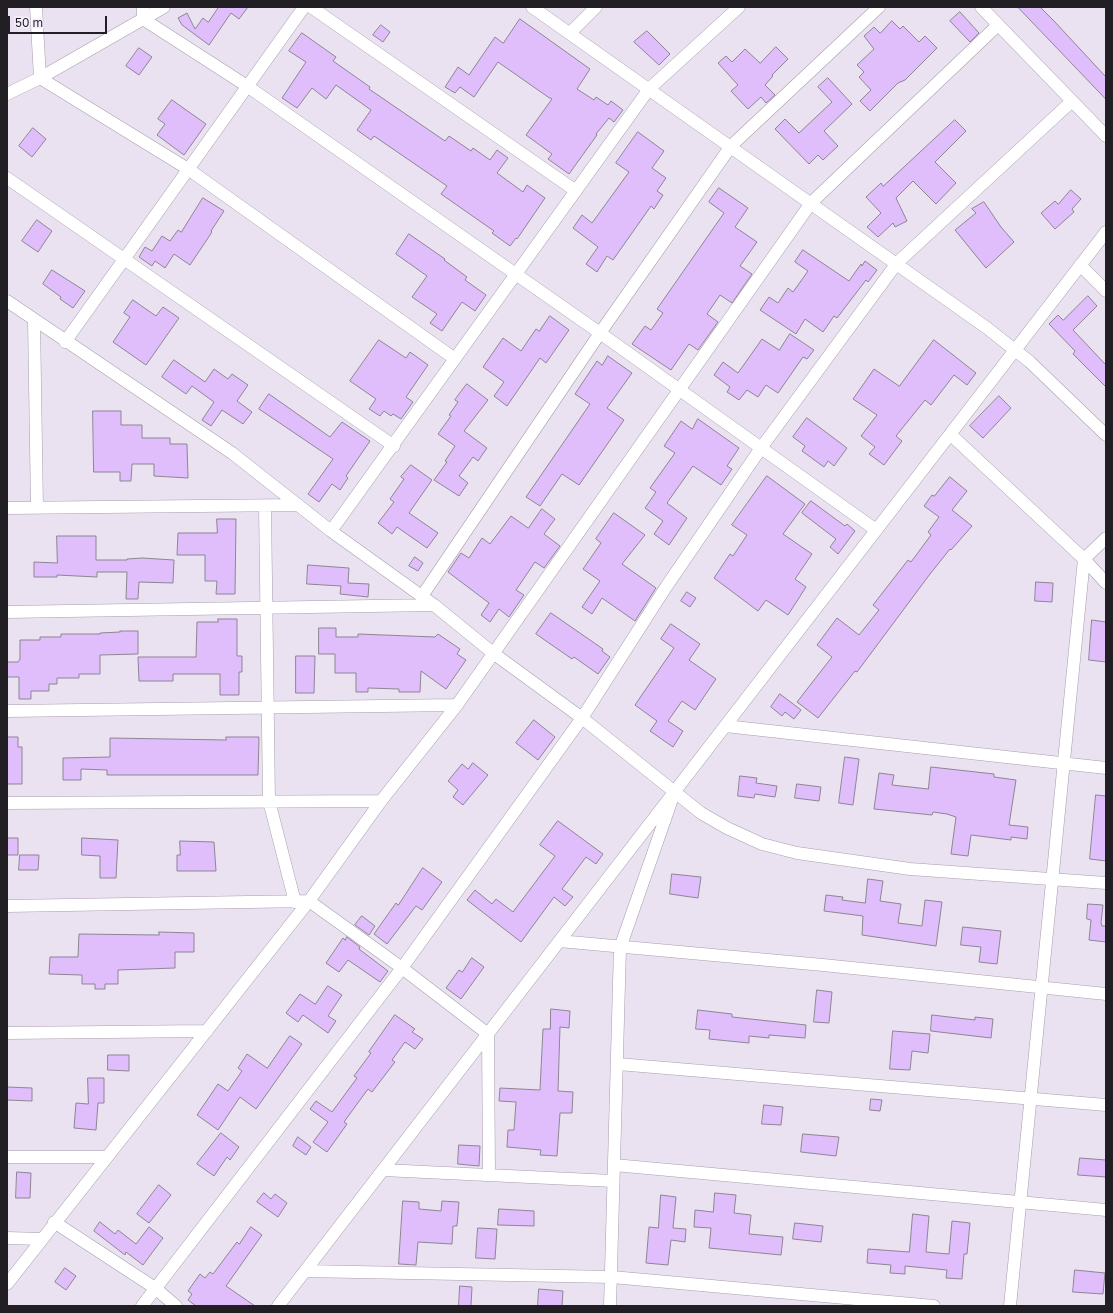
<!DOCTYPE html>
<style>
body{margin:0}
#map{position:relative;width:1113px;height:1313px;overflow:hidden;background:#eae2f1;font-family:"Golos Text",sans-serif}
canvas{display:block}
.frame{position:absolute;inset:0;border:8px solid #221f24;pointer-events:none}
.scale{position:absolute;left:8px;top:16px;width:99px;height:18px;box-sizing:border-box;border:2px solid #221f24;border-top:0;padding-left:5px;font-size:12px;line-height:14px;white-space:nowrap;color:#221f24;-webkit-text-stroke:3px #f7efff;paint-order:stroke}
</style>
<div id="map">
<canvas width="1113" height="1313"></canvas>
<div class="frame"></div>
<div class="scale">50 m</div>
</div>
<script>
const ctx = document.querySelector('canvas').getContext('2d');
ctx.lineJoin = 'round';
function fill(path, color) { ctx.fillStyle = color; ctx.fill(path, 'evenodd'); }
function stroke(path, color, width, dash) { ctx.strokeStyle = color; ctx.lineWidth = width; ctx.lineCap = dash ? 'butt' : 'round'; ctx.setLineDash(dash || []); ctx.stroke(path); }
const building = new Path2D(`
 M 219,7 L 248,7 L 239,19 L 231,13 L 209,45 L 182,25 L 178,18 L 187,13 L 195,29 L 203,18 L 208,22 Z
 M 1018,7 L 1040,7 L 1054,21 L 1106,77 L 1106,99 Z
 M 960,12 L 979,33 L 970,42 L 950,21 Z
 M 520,19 L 590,69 L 577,89 L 594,100 L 596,97 L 608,105 L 611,101 L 623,110 L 614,122 L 609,118 L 596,134 L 597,135 L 569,174 L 548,159 L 552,154 L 526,135 L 552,99 L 548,97 L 498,62 L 474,97 L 460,87 L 455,93 L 445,87 L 458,67 L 469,75 L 495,37 L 503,43 Z
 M 892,21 L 900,29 L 903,26 L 919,42 L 925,36 L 937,48 L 905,80 L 898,83 L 870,111 L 860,101 L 871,90 L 859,77 L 864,72 L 857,65 L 874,49 L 864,36 L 874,27 L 880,33 Z
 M 381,25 L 390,32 L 383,42 L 373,35 Z
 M 647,31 L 670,54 L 659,65 L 634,42 Z
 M 302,33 L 336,57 L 333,61 L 370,87 L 369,89 L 445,141 L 449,136 L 471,151 L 473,148 L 490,160 L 497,150 L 508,158 L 497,173 L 523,192 L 527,185 L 545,198 L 517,239 L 516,238 L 510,246 L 492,233 L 494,231 L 441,194 L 447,186 L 374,136 L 371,140 L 357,130 L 371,110 L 336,85 L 326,99 L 312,88 L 297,108 L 282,98 L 306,62 L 289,51 Z
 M 776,47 L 788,59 L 772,75 L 773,76 L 765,85 L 775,95 L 766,103 L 761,97 L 748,109 L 731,91 L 738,85 L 718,63 L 726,56 L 732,62 L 745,49 L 760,63 Z
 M 139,48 L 152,57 L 139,75 L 126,66 Z
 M 828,78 L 852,104 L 824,131 L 838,146 L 823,160 L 818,155 L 809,164 L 775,129 L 785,119 L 799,133 L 832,102 L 818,87 Z
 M 172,100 L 206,124 L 184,155 L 157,135 L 165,124 L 158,119 Z
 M 955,120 L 966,131 L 935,162 L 956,183 L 936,204 L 913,181 L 896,198 L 907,221 L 895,227 L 893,223 L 878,237 L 867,227 L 881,213 L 866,197 L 881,183 L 883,186 Z
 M 33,128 L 46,139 L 32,157 L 19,146 Z
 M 638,132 L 664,151 L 652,168 L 666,178 L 657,191 L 663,195 L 654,209 L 651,206 L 613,260 L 607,256 L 597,272 L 586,264 L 598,247 L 573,228 L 582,215 L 592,223 L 629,172 L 616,163 Z
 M 719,188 L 748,208 L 735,227 L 757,242 L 740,266 L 752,274 L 732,303 L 720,295 L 707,314 L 718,322 L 698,350 L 689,344 L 671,370 L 632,344 L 645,326 L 651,330 L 663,313 L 657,309 L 724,213 L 709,202 Z
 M 1071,190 L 1081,199 L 1072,209 L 1074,212 L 1055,229 L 1041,213 L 1055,201 L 1058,204 Z
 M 203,198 L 224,211 L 211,231 L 212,232 L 190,265 L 174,254 L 165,268 L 155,261 L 152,266 L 139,257 L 145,247 L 152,251 L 162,236 L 170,241 L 178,230 L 181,232 Z
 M 984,202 L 1001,227 L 1014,242 L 986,268 L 955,230 L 976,213 L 972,209 Z
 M 37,220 L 52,231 L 38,252 L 22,241 Z
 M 409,234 L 445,259 L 444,260 L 467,277 L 465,280 L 486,295 L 475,311 L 462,302 L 442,331 L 430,323 L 437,314 L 412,297 L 427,276 L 396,254 Z
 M 803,250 L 849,281 L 861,264 L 862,266 L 865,261 L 877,270 L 868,282 L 866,280 L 837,318 L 834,316 L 823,332 L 805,319 L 796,334 L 760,310 L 769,297 L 778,303 L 788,288 L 793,292 L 808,271 L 795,262 Z
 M 52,270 L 85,291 L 73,308 L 60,299 L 61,297 L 43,284 Z
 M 1088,296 L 1097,306 L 1073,330 L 1106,365 L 1106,387 L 1073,354 L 1075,351 L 1049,324 L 1058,315 L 1063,320 Z
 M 133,300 L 156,316 L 163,307 L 179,318 L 146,365 L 113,342 L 130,317 L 124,313 Z
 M 550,316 L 569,330 L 546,363 L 540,358 L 507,406 L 494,396 L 504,382 L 483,367 L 503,338 L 521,351 L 536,329 L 539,331 Z
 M 790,334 L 814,350 L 807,359 L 803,357 L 778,393 L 766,385 L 758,397 L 747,390 L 739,400 L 727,392 L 730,387 L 714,375 L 723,362 L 738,373 L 762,339 L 779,350 Z
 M 379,340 L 406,358 L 410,352 L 428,365 L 406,397 L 413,402 L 401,419 L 393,414 L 391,416 L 384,411 L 380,416 L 369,409 L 376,399 L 350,381 Z
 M 934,340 L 976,373 L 967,385 L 954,375 L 931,405 L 925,400 L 896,436 L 902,441 L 884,465 L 869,454 L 875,447 L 861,436 L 877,415 L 853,399 L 874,369 L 899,386 Z
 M 608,356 L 632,373 L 607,408 L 624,420 L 579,485 L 562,474 L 540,506 L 526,497 L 590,404 L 575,394 L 597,361 L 602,365 Z
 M 174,360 L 205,382 L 214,369 L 228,379 L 232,374 L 248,385 L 237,401 L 252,412 L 243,424 L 222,410 L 211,426 L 202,420 L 214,402 L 192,386 L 186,394 L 162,377 Z
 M 467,384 L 488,400 L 464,431 L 487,448 L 478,461 L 473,457 L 459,476 L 468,483 L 459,496 L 434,480 L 447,462 L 445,461 L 455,446 L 438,434 L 451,416 L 449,415 L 458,402 L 455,400 Z
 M 269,394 L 330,437 L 342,422 L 370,441 L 346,476 L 348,478 L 340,490 L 332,484 L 319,502 L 308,494 L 333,459 L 259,409 Z
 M 999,396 L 1011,408 L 983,438 L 970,426 Z
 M 93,411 L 121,411 L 121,425 L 142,425 L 142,438 L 170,438 L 170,444 L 187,444 L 188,478 L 154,476 L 154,464 L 132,464 L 131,481 L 120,481 L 120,472 L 94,472 Z
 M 807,418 L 847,448 L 834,466 L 828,461 L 824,467 L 802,451 L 805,446 L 793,437 Z
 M 698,419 L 739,448 L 727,466 L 732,469 L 721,485 L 693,466 L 681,483 L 667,503 L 687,518 L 669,545 L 654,534 L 663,521 L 645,508 L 656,492 L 650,488 L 675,453 L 664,446 L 681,421 L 692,429 Z
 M 411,465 L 432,480 L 409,513 L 438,533 L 427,548 L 397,527 L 392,534 L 378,523 L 394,502 L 390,499 L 404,479 L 401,477 Z
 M 767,476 L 805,504 L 783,534 L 812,554 L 795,579 L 806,587 L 788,615 L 766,600 L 758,611 L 714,578 L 730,554 L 733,556 L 747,535 L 732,525 Z
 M 950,477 L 967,491 L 952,510 L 972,526 L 951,550 L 950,549 L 930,574 L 857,672 L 855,671 L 818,718 L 797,702 L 832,657 L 817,645 L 837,618 L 859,635 L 879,610 L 873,605 L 908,560 L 911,562 L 931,535 L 928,532 L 939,517 L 924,506 L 932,495 L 934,496 Z
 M 811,501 L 845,526 L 847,524 L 855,531 L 838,554 L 830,547 L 836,539 L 802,513 Z
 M 542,509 L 555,519 L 544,534 L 560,546 L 544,568 L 535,562 L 516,590 L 524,595 L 509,617 L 499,609 L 490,622 L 481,615 L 489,603 L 448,572 L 461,553 L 469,558 L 482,538 L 490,544 L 511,516 L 528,528 Z
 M 614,513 L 645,535 L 622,564 L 656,588 L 635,621 L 602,598 L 592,614 L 582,607 L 600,581 L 583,569 L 601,543 L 596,539 Z
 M 217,519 L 236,519 L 235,594 L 216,594 L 217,581 L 205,581 L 205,555 L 177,555 L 178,533 L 217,533 Z
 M 57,536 L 96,536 L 96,560 L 127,560 L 127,559 L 142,558 L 174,560 L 173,583 L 139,582 L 138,599 L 126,599 L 127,572 L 97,572 L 97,577 L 57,575 L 57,577 L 34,577 L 34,562 L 57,563 Z
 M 415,557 L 423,563 L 418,571 L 409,566 Z
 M 308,565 L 349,568 L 348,583 L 369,584 L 368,597 L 340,594 L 341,586 L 307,584 Z
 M 1036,582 L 1053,583 L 1052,602 L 1035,601 Z
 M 687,592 L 696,598 L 690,607 L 681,601 Z
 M 551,613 L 603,649 L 602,651 L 610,657 L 598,674 L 574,657 L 572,659 L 536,634 Z
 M 218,619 L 237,619 L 237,656 L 242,656 L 242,672 L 239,672 L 239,695 L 220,695 L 220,674 L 173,674 L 173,681 L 139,681 L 138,657 L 196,657 L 197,622 L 218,622 Z
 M 1092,620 L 1106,622 L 1106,662 L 1089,660 Z
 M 671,624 L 700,644 L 689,660 L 716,679 L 695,710 L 682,701 L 668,721 L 683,731 L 673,747 L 650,731 L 657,721 L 635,705 L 674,648 L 661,639 Z
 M 319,628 L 336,628 L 336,637 L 358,637 L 358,634 L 435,637 L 438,634 L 460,649 L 457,654 L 466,660 L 446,689 L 421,671 L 420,692 L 399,692 L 399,689 L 368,688 L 368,692 L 356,692 L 356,673 L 335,673 L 335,654 L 319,654 Z
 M 120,631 L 138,631 L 138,654 L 100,655 L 100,674 L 79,674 L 79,678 L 57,678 L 57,684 L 49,684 L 49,691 L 31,691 L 31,699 L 19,699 L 19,677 L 7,677 L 7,662 L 18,662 L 20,659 L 20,640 L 40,640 L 40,637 L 61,637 L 61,634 L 100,634 L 100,633 L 120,632 Z
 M 296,656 L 315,656 L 314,693 L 296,693 Z
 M 780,694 L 801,710 L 794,719 L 785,712 L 782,716 L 771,707 Z
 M 534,720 L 555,737 L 538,760 L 516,743 Z
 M 7,737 L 18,737 L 18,747 L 22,747 L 22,784 L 7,784 Z
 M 226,737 L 259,737 L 258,775 L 107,775 L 107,770 L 81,769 L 81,780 L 63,780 L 63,758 L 110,757 L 110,738 L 226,740 Z
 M 845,757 L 859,759 L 853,805 L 839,803 Z
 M 473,763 L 488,775 L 463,805 L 453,797 L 458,790 L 448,781 L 462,764 L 468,769 Z
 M 931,767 L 994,774 L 994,777 L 1016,780 L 1009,825 L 1028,827 L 1027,839 L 1011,837 L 1011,840 L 971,835 L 968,856 L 951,854 L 956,817 L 947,814 L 933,812 L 932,815 L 874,809 L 879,773 L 894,775 L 892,785 L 928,789 Z
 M 740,776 L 757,778 L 756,783 L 777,786 L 775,797 L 755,794 L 754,798 L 738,796 Z
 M 797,784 L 821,787 L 819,801 L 795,798 Z
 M 1096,795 L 1106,796 L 1106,861 L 1090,859 Z
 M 558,821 L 603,854 L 596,864 L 586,857 L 562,889 L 573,897 L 565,906 L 554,897 L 521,942 L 467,900 L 475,890 L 492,904 L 496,899 L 513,912 L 555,856 L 540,845 Z
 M 7,838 L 18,838 L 18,855 L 7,855 Z
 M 82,838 L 118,840 L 116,878 L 100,878 L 100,856 L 82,855 Z
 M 180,841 L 214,842 L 216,871 L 177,871 L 177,855 L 180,855 Z
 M 20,855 L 39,855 L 38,870 L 19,870 Z
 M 423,868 L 442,882 L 422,910 L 416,906 L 387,944 L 374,934 L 396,903 L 398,905 Z
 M 672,874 L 701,877 L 698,898 L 670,894 Z
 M 868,879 L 883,881 L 880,901 L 901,904 L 898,923 L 922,926 L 925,900 L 942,902 L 936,946 L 862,935 L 863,916 L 824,911 L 826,895 L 843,897 L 842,900 L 865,903 Z
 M 1088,904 L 1103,905 L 1101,923 L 1102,926 L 1106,926 L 1106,942 L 1089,940 L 1091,920 L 1087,919 Z
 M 362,916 L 375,926 L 369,935 L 355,925 Z
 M 963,927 L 1001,931 L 997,964 L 979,962 L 981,947 L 961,945 Z
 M 159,932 L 194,933 L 194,952 L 175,952 L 175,968 L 118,970 L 118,984 L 105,984 L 105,989 L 95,989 L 95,984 L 82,984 L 82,975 L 49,974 L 50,957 L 78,957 L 79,934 L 159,935 Z
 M 347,937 L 360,947 L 359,949 L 388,971 L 380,982 L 348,960 L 339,972 L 326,963 L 343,938 L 345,940 Z
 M 472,958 L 484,967 L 461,999 L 446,988 L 459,970 L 462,972 Z
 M 328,986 L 342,995 L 328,1016 L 336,1021 L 328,1033 L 303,1015 L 298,1022 L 286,1013 L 300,994 L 315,1004 Z
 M 817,990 L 832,992 L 829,1023 L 814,1022 Z
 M 551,1009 L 570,1011 L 569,1028 L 560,1027 L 558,1091 L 573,1092 L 572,1113 L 560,1113 L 557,1156 L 540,1155 L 541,1150 L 507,1147 L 508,1130 L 514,1130 L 516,1102 L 499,1101 L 500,1088 L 540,1090 L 543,1029 L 550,1029 Z
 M 698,1010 L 732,1014 L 732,1017 L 806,1025 L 805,1038 L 769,1035 L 769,1038 L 749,1036 L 749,1043 L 709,1039 L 710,1030 L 696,1029 Z
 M 395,1015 L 415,1029 L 412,1032 L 423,1039 L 415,1049 L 405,1042 L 392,1060 L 395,1062 L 385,1075 L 372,1092 L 368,1089 L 344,1122 L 347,1124 L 327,1152 L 313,1142 L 328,1122 L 310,1109 L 316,1101 L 332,1112 L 357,1078 L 354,1076 L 371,1053 L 369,1052 Z
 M 932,1015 L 975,1020 L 975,1017 L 993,1019 L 991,1038 L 931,1031 Z
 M 893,1031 L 930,1034 L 928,1053 L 912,1051 L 910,1070 L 890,1069 Z
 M 290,1036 L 302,1044 L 256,1109 L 240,1097 L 218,1130 L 197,1115 L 218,1084 L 228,1091 L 242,1071 L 238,1068 L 247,1054 L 267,1068 Z
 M 108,1055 L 129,1055 L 129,1071 L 108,1070 Z
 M 88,1078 L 104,1078 L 104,1103 L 98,1103 L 96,1130 L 74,1128 L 76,1103 L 88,1104 Z
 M 7,1087 L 32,1088 L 32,1101 L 7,1100 Z
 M 871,1099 L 882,1100 L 880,1111 L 870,1110 Z
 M 764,1105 L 783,1107 L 781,1125 L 762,1124 Z
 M 221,1133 L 239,1147 L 230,1160 L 227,1157 L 214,1176 L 197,1164 Z
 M 803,1134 L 839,1137 L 836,1156 L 801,1152 Z
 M 298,1137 L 311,1147 L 306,1155 L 293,1146 Z
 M 459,1145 L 480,1146 L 479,1166 L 458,1164 Z
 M 1080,1158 L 1106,1160 L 1106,1177 L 1078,1175 Z
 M 17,1172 L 31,1173 L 30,1198 L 16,1198 Z
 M 159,1185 L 171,1195 L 149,1223 L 137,1214 Z
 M 264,1193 L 271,1199 L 275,1194 L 287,1203 L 278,1217 L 257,1202 Z
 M 715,1193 L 736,1195 L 734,1213 L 751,1215 L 749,1234 L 783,1237 L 781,1255 L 709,1248 L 711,1228 L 694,1227 L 695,1210 L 713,1212 Z
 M 661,1195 L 676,1197 L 673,1228 L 686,1229 L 685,1242 L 671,1240 L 668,1265 L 646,1263 L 649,1227 L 658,1228 Z
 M 403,1201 L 419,1202 L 419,1209 L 441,1211 L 442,1201 L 459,1202 L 457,1226 L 453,1226 L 452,1244 L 418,1242 L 416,1265 L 399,1264 Z
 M 499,1209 L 534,1211 L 534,1226 L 498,1225 Z
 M 913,1214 L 929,1216 L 926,1252 L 949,1254 L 952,1221 L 970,1223 L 967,1254 L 964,1254 L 962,1279 L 946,1278 L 947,1270 L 905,1266 L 905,1274 L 890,1273 L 891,1265 L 867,1263 L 868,1249 L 909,1252 Z
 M 100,1222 L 115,1234 L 118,1230 L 136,1244 L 149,1227 L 163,1238 L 143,1265 L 126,1252 L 125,1255 L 94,1231 Z
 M 795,1223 L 823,1226 L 821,1242 L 793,1239 Z
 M 251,1227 L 262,1235 L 226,1286 L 255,1306 L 196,1306 L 188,1300 L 192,1294 L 188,1291 L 200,1274 L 205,1278 L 210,1272 L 213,1274 L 237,1242 L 239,1244 Z
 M 478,1228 L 497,1229 L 495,1259 L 476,1258 Z
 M 65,1268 L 76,1276 L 66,1290 L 55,1282 Z
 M 1075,1270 L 1105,1273 L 1103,1294 L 1073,1292 Z
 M 460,1286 L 472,1287 L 471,1306 L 459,1306 Z
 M 539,1289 L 563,1291 L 562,1306 L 538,1306 Z`);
const street = new Path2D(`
 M 36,7 L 40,78 L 188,169 L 455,359
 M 143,7 L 143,19 L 247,86 L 600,333 L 876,530
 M 311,7 L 576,191
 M 532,7 L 987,328 L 1030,362 L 1106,435
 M 981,7 L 1106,136
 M 570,33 L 596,7
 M 7,94 L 40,78 L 164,7
 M 7,178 L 394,446
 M 1080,265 L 1106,291
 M 7,301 L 232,453 L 331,531 L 434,605 L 493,653 L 582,718 L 701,813 L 727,828 L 762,844 L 797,853 L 910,869 L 1106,883
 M 34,320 L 37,508
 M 65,342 L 304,7
 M 950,434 L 1084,559 L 1106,583
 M 265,506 L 269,801 L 295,902
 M 7,508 L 297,505
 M 331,531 L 649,89 L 739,7
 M 422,596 L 600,333 L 731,146 L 879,7
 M 7,612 L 434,605
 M 7,711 L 457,705
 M 725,726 L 1106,768
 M 7,803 L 381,801
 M 7,906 L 309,901 L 402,968 L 488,1034 L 489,1175
 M 559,941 L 823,965 L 1106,994
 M 7,1033 L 207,1031
 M 618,1064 L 1106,1105
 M 7,1157 L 107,1157
 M 614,1165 L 1106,1210
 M 383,1170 L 613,1181
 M 54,1222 L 155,1288 L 176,1306
 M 7,1238 L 41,1239
 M 305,1271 L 612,1277 L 934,1306
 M 7,1284 L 309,901 L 381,801 L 457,705 L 811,203 L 998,25
 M 142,1306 L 402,968 L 582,718 L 666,587 L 761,448 L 897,263 L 1072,101
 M 278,1306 L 1106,232
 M 610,1306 L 620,948 L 671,802
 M 1010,1306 L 1084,559 L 1106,538`);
fill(building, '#dfbefb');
stroke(building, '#8d8594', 1);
stroke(street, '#a69ead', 13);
stroke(street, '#fff', 12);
</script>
